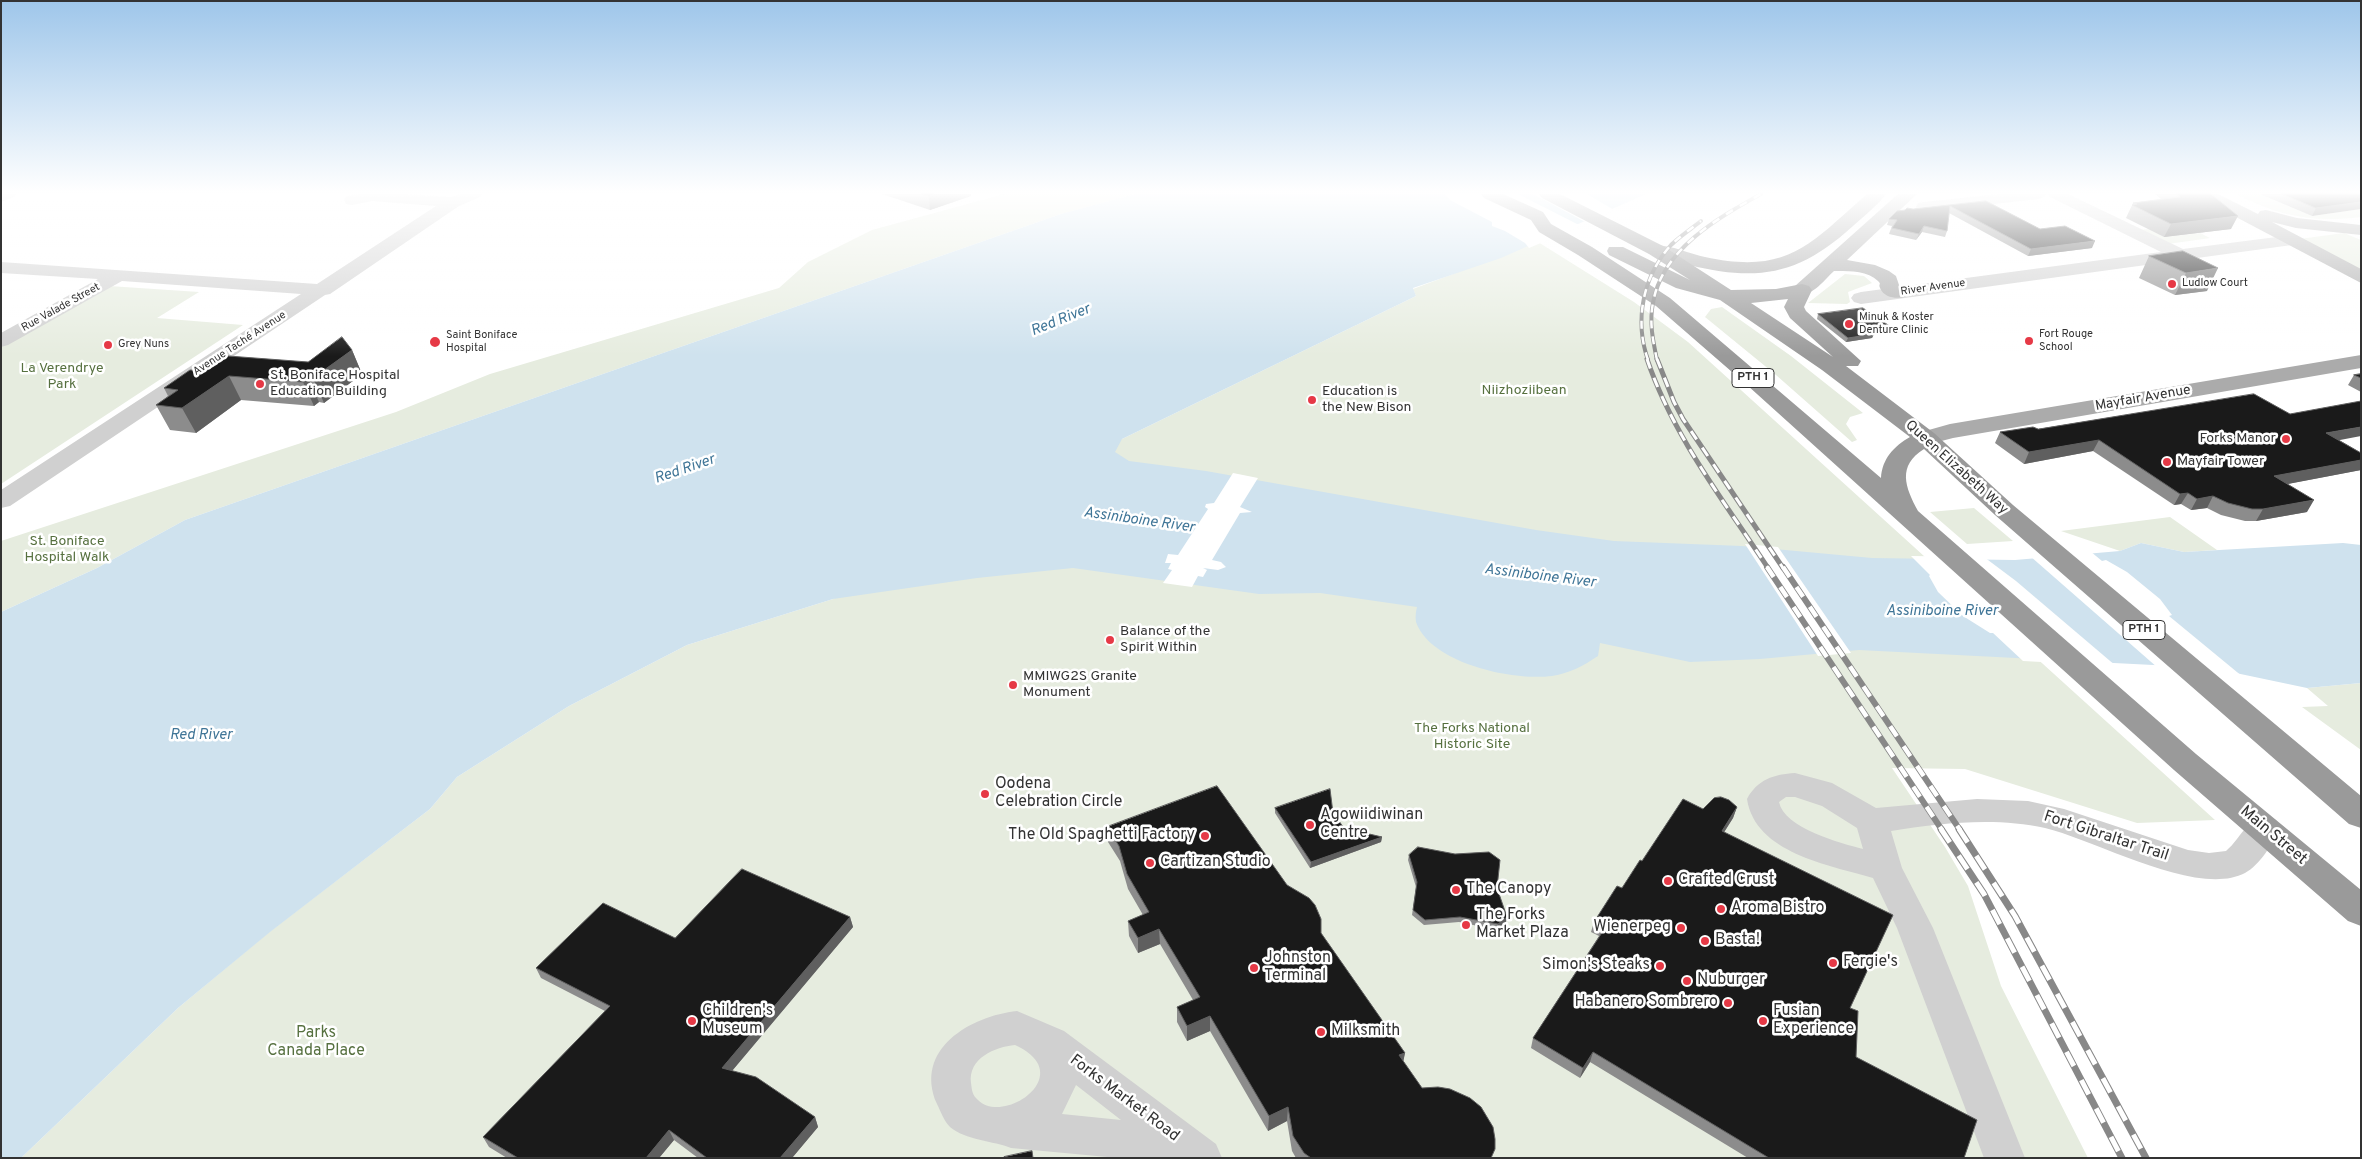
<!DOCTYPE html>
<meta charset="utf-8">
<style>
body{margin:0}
#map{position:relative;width:2362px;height:1159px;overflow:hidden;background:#fff;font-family:Overpass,sans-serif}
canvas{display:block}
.frame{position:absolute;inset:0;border:2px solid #333;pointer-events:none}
</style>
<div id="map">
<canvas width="2362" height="1159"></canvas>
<div class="frame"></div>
</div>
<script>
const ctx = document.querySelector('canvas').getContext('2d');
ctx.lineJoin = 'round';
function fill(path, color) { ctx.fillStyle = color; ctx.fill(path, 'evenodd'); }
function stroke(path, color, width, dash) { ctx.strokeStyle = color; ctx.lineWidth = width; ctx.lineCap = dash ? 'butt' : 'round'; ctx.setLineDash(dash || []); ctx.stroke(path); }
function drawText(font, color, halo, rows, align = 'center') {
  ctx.font = font + ' Overpass,sans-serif'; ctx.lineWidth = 5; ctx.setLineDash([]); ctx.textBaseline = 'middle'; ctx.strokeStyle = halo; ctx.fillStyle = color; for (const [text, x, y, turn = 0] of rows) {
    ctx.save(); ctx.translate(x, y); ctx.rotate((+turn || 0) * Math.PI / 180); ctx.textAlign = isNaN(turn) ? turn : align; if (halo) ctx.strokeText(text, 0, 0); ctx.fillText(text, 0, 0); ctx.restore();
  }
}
const green = new Path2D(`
 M 1004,194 L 1135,194 L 1061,214 L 185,520 L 97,568 L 1,612 L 1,541 L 396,412 L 490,374 L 779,288 L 808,262 L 872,230 Z
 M 2236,194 L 2260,194 L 2312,216 L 2361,209 L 2361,217 C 2312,223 2279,216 2236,194 Z
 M 2148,229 L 2164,237 L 2200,233 L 2210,238 L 2168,244 L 2140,230 Z
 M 2344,233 L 2361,240 L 2361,277 L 2292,240 Z
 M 1538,242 L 1634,302 L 1688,342 L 2215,820 L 2137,823 L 1965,769 L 1892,768 L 1945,847 L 1968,886 L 2001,986 L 2088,1158 L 21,1158 L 178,1008 L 268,933 L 430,809 L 457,777 L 569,706 L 687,645 L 833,599 L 1122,439 L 1416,296 L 1413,289 Z
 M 1845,274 L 1864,276 L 1872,283 L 1848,292 L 1850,302 L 1847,304 L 1808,303 Z
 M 109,286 L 199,292 L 157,318 L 243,325 L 1,484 L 1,347 Z
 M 1722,307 L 1791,356 L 1863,413 L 1850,417 L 1846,424 L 1857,440 L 1852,442 L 1776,375 L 1705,317 L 1711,309 Z
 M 1974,508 L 2013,541 L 1967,544 L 1930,512 Z
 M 2170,517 L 2217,550 L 2184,552 L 2141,543 L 2120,551 L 2061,531 Z
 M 2361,683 L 2361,750 L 2302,707 L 2328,706 L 2307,688 Z`);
const water = new Path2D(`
 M 1135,194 L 1646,194 L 1501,258 L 1413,288 L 1416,296 L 1122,439 L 1115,452 L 1129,461 L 1206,471 L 1536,530 L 1614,541 L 1742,546 L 1872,558 L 2015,560 L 2120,551 L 2141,543 L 2184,552 L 2343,543 L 2361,545 L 2361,683 L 2307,688 L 2212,668 L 1859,650 L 1760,659 L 1690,662 L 1600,643 L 1598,656 C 1583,666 1570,673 1552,676 C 1514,681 1431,664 1416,622 C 1415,617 1416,611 1417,607 L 1320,593 L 1259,594 L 1073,568 L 977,578 L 833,599 L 687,645 L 569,706 L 457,777 L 430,809 L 270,932 L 178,1008 L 21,1158 L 1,1158 L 1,612 L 97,568 L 185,520 L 1061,214 Z`);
const pier = new Path2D(`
 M 1445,194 L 1518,194 L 1581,226 L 1529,248 L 1525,243 L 1505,231 L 1492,226 L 1492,222 L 1450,200 Z
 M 1533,194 L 1587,194 L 1614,210 L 1617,209 L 1587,223 Z
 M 1233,473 L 1258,478 L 1240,507 L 1252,512 L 1240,513 L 1212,560 L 1221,562 L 1226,567 L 1218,570 L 1203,568 L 1207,570 L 1203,577 L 1198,576 L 1192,587 L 1163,583 L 1172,570 L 1168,569 L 1171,563 L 1165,563 L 1168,554 L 1178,555 L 1208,509 L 1205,507 L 1206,504 L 1214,503 Z
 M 1745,544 L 1778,547 L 1851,653 L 1818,656 Z
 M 2090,551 L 2102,561 L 2106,560 L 2127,572 L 2160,599 L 2172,615 L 2169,616 L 2243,677 L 2211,671 L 2158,668 L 2030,556 Z
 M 1911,556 L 1984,557 L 2016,581 L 2116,666 L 2023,661 L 1993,633 L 1990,633 L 1963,616 L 1938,592 L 1929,576 L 1930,575 Z`);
const minor = new Path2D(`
 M 1,194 L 16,194 L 14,197 L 1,202 Z
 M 359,194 L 406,194 L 451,197 L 460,194 L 482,194 L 480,197 L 459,206 L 330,294 L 325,295 L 10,506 L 1,508 L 1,490 L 301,294 L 122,281 L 8,345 L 1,347 L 1,333 L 98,279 L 1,273 L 1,262 L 317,284 L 436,206 L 372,201 L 352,205 L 346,204 L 344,200 L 346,196 Z
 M 1998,194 L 2046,194 L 2044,197 L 2038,199 L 1924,212 L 1918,211 L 1916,207 L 1918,203 L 1924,202 Z
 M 2048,194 L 2068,194 L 2183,249 L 2292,235 L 2298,236 L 2301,240 L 2298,244 L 2292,245 L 1861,304 L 1854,302 L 1851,298 L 1854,294 L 1861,292 L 2161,252 L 2050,197 Z
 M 1795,773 L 1832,783 L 1876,808 L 1977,799 L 2028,801 L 2064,809 L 2188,850 L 2209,853 L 2226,851 C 2245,835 2247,811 2276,820 L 2280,829 C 2272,844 2260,865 2245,873 C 2197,898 2096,840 2045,828 C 1996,817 1940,823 1891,831 L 1902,868 L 1933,928 L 2025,1158 L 1984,1158 L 1897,928 L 1873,878 C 1829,865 1755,853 1747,799 C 1757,780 1774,774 1795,773 ZM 1795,797 L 1822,806 L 1857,828 L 1863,849 C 1840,843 1784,828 1779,802 L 1786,797 Z
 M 1017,1011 L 1064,1031 L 1216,1144 L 1222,1158 L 1118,1158 L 1011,1148 C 994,1141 965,1140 950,1127 C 944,1121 941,1112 937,1104 C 913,1049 971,1016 1017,1011 ZM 1015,1045 C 1079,1074 1004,1126 978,1100 C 972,1095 972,1090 971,1083 C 968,1058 995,1047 1015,1045 ZM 1076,1085 L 1121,1120 L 1062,1114 Z`);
const major = new Path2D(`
 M 1867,194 L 1886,194 C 1877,206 1864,216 1853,226 C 1799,275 1759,282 1689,265 C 1677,262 1653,260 1647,250 L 1649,246 C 1666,242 1689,254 1705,257 C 1788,275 1810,244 1867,194 Z
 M 1898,194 L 1917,194 L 1847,260 L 1875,265 L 1889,271 L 1896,276 L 1899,285 L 1908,293 L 1905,297 C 1897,299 1884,298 1880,288 C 1878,283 1882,285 1878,281 C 1868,271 1851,271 1838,271 L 1834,271 C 1823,281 1812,298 1795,294 L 1792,290 L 1795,286 Z
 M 2197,194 L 2218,194 L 2258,214 L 2260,211 L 2266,210 L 2297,218 L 2361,225 L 2361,235 L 2296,228 L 2272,222 L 2361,269 L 2361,283 L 2200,198 Z
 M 2361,355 L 2361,368 L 1953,438 L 1926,445 L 1918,443 L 1914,438 L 1918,433 L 1950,424 Z`);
const highway = new Path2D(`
 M 1481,194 L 1503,194 L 1543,212 L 1551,224 L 1592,247 L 1670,298 L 1881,478 C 1882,459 1894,446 1910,437 L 1822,370 L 1720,300 L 1676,288 L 1609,255 L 1607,251 L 1609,247 L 1623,247 L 1690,280 L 1649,254 L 1542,198 L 1539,194 L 1560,194 L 1663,246 L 1731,290 L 1776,289 L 1802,284 L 1809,286 L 1812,290 L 1804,307 L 1806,311 L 1861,361 L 1858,366 L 1846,366 L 1934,433 L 2013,505 L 2361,796 L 2361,828 L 2349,824 L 1995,515 L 1924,449 C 1897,466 1905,487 1918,511 L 2196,754 L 2361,890 L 2361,926 L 2348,921 L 2174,770 L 1747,385 L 1656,306 L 1578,255 L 1539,232 L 1531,220 L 1484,198 ZM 1788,299 L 1784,307 L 1790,318 L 1833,357 L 1751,303 Z`);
const railFar3 = new Path2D(`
 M 1648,360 C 1634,320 1643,276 1671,245 C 1680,236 1691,229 1701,221
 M 1657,360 C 1653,341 1649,322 1653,303 C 1662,249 1718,218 1761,194`);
const railFar2 = new Path2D(`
 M 1647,359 C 1673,436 1724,501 1768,568
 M 1657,359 L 1674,402 L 1683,419 L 1783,568`);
const railFar1 = new Path2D(`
 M 1767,567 L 1942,830
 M 1783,567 L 1960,830`);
const rail = new Path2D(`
 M 1941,829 L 1984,894 L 2122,1158
 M 1959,829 L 2015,916 L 2146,1158`);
const wall = new Path2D(`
 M 882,194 L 971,194 L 971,196 L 930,210 Z
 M 2155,194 L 2211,194 L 2231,229 L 2164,237 L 2126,218 L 2133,203 L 2161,199 Z
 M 2260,194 L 2361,194 L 2312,216 Z
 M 1986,201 L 2040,229 L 2092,248 L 2028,256 L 1949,213 L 1947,231 L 1945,237 L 1922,232 L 1916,240 L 1889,234 L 1892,226 L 1887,225 L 1889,219 L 1913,209 Z
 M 2183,251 L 2207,291 L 2175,295 L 2139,278 L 2149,256 Z
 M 1818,314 L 1891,327 L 1889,332 L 1874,334 L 1872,338 L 1846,342 L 1817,319 Z
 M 352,350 L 362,374 L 324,403 L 319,402 L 314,406 L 241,400 L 196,433 L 170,430 L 156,405 L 168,396 L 164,388 L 206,371 L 308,362 Z
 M 2361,374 L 2361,392 L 2348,385 L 2354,375 Z
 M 2038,429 L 2339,440 L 2361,453 L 2361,470 L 2287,484 L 2307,512 L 2256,521 L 2245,521 L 2221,515 L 2207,508 L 2191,510 L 2181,504 L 2174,505 L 2093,451 L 2024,464 L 1995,443 L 2000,432 Z
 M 1737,807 L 1733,818 L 1724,832 L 1850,1008 L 1856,1057 L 1964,1158 L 1748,1158 L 1590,1062 L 1580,1078 L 1531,1048 L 1533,1038 L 1599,936 L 1591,932 L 1594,922 L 1622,888 L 1642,861 Z
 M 1275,808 L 1333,813 L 1344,828 L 1382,837 L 1381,842 L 1310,868 L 1275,813 Z
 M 1107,827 L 1287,885 L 1321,933 L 1405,1053 L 1403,1061 L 1422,1088 L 1491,1158 L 1296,1158 L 1292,1151 L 1287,1121 L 1268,1131 L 1210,1031 L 1187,1041 L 1177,1022 L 1177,1007 L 1193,1000 L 1160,944 L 1138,953 L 1129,936 L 1128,921 L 1143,915 L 1128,889 L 1120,861 L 1108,842 Z
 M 1409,855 L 1497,888 L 1507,917 L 1506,922 L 1497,930 L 1459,922 L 1424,925 L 1412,915 L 1416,887 L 1408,860 Z
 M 850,917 L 853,927 L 732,1071 L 815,1117 L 818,1127 L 792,1158 L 698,1158 L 674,1140 L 659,1158 L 507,1158 L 489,1147 L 483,1137 L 605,1011 L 541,978 L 536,968 L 675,938 Z`);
const shadedWall = new Path2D(`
 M 935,194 L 971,194 L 971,196 L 930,210 L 929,196 Z
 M 2361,202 L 2361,209 L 2312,216 L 2316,208 Z
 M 2238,216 L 2231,229 L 2164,237 L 2171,224 Z
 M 1924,226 L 1922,232 L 1916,240 L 1919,234 Z
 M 2095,241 L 2092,248 L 2028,256 L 2031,249 Z
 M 2218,268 L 2207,291 L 2175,295 L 2186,273 Z
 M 1891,327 L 1889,332 L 1868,335 L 1869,331 Z
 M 1874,334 L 1872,338 L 1846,342 L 1848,338 Z
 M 352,350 L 362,374 L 324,403 L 313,378 Z
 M 229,376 L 241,400 L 196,433 L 182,408 Z
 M 308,378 L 319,402 L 314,406 L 303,382 Z
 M 2361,427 L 2361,436 L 2319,444 L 2326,433 Z
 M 2099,440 L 2093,451 L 2024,464 L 2029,452 Z
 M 2361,460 L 2361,470 L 2267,488 L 2274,476 Z
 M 2188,493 L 2181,504 L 2174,505 L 2180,494 Z
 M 2213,496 L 2207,508 L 2191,510 L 2197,499 Z
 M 2314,500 L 2307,512 L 2256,521 L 2263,509 Z
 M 1737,807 L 1733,818 L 1718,842 L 1722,831 Z
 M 1382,837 L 1381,842 L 1310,868 L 1311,862 Z
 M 850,917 L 853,927 L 726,1078 L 722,1068 Z
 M 1507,917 L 1506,922 L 1497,930 L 1498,924 Z
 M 1159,929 L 1160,944 L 1138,953 L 1138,938 Z
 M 1210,1016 L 1210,1031 L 1187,1041 L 1187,1026 Z
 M 1593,1052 L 1590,1062 L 1580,1078 L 1583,1068 Z
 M 1405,1053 L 1402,1068 L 1399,1055 Z
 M 1288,1107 L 1287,1121 L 1268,1131 L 1269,1116 Z
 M 815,1117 L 818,1127 L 792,1158 L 780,1158 Z
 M 669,1130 L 674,1140 L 659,1158 L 646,1158 Z`);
const building = new Path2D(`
 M 922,194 L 935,194 L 929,196 Z
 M 2177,194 L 2211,194 L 2238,216 L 2171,224 L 2132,205 L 2137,204 L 2133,203 L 2180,197 Z
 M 2282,194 L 2361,194 L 2361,202 L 2316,208 Z
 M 1986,201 L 2040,229 L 2065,226 L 2095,241 L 2031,249 L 1950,206 L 1947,231 L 1924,226 L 1919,234 L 1892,228 L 1897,220 L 1889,219 L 1897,211 L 1905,210 L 1907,208 L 1913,209 Z
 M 2183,251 L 2218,268 L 2186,273 L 2149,256 Z
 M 1863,308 L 1891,327 L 1869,331 L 1874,334 L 1848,338 L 1818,314 Z
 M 342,337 L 352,350 L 313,378 L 308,378 L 303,382 L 229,376 L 182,408 L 156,405 L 178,390 L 164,388 L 190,370 L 206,371 L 228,356 L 308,362 Z
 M 2361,374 L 2361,378 L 2354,375 Z
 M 2254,394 L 2290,414 L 2361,401 L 2361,427 L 2326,433 L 2361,453 L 2361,460 L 2274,476 L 2314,500 L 2263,509 L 2252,509 L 2228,503 L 2213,496 L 2197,499 L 2188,493 L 2180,494 L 2099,440 L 2029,452 L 2000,432 L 2033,427 L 2038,429 Z
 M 1217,786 L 1287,885 L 1309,898 L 1315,905 L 1321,919 L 1321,933 L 1405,1053 L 1399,1055 L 1422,1088 L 1438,1087 L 1450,1089 L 1470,1098 L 1481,1107 L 1493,1127 L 1495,1139 L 1495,1149 L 1491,1158 L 1311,1158 L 1304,1153 L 1293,1136 L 1288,1107 L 1269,1116 L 1210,1016 L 1187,1026 L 1177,1007 L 1200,997 L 1159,929 L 1138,938 L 1128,921 L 1149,912 L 1127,874 L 1119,846 L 1107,827 Z
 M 1330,789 L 1333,813 L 1344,828 L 1382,837 L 1311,862 L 1275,808 Z
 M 1721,797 L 1729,800 L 1737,807 L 1722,831 L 1893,915 L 1850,1008 L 1858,1011 L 1856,1057 L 1977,1120 L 1964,1158 L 1769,1158 L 1593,1052 L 1583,1068 L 1533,1038 L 1605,928 L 1594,922 L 1617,886 L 1622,888 L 1640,860 L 1642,861 L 1683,799 L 1703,809 L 1714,798 Z
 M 1418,847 L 1455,854 L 1489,852 L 1500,860 L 1497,888 L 1507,917 L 1498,924 L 1460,917 L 1425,920 L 1413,910 L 1417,882 L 1409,855 Z
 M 742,869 L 850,917 L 722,1068 L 756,1077 L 815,1117 L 780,1158 L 707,1158 L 669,1130 L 646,1158 L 518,1158 L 483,1137 L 610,1006 L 536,968 L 603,903 L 675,938 Z
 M 1032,1151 L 1033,1158 L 1004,1158 L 1004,1157 Z`);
const markers = [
 [2172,284,5,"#e63946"],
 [1849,324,5,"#e63946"],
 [2029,341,5,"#e63946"],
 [435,342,6,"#e63946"],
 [108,345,5,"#e63946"],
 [260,384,5,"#e63946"],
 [1312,400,5,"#e63946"],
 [2286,439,5,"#e63946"],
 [2167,462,5,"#e63946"],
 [1110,640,5,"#e63946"],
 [1013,685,5,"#e63946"],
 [985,794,5,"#e63946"],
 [1310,825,5,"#e63946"],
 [1205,836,5,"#e63946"],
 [1150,863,5,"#e63946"],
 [1668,881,5,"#e63946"],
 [1456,890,5,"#e63946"],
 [1721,909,5,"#e63946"],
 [1466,925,5,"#e63946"],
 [1681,928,5,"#e63946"],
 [1705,941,5,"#e63946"],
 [1833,963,5,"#e63946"],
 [1660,966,5,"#e63946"],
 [1254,968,5,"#e63946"],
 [1687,981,5,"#e63946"],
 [1728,1003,5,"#e63946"],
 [692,1021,5,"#e63946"],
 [1763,1021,5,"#e63946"],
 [1321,1032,5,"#e63946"]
];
const farPoinames = [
 ["Ludlow Court",2182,284],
 ["Minuk & Koster",1859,318],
 ["Denture Clinic",1859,331],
 ["Fort Rouge",2039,335],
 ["School",2039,348],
 ["Saint Boniface",446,336],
 ["Hospital",446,349],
 ["Grey Nuns",118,345]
];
const farStreetnames = [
 ["River Avenue",1933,288,-8],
 ["Rue Valade Street",61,308,-29],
 ["Avenue Taché Avenue",240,344,-33]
];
const shields = [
 [1753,378,42],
 [2144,630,42]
];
const shieldNames = [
 ["PTH 1",1753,378],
 ["PTH 1",2144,630]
];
const parkNames = [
 ["La Verendrye",62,369],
 ["Park",62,385],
 ["Niizhoziibean",1524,391],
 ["St. Boniface",67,542],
 ["Hospital Walk",67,558],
 ["The Forks National",1472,729],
 ["Historic Site",1472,745]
];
const poiNames = [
 ["St. Boniface Hospital",270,376],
 ["Education Building",270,392],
 ["Education is",1322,392],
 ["the New Bison",1322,408],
 ["Forks Manor",2276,439,"right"],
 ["Mayfair Tower",2177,462],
 ["Balance of the",1120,632],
 ["Spirit Within",1120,648],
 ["MMIWG2S Granite",1023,677],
 ["Monument",1023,693]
];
const streetNames = [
 ["Mayfair Avenue",2143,399,-10],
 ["Queen Elizabeth Way",1956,468,42]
];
const waterNames = [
 ["Red River",1061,321,-22],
 ["Red River",685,470,-19],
 ["Assiniboine River",1139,521,8],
 ["Assiniboine River",1540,577,7],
 ["Assiniboine River",1942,612],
 ["Red River",201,736]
];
const nearPoinames = [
 ["Oodena",995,785],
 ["Celebration Circle",995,803],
 ["Agowiidiwinan",1320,816],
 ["Centre",1320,834],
 ["The Old Spaghetti Factory",1195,836,"right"],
 ["Cartizan Studio",1160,863],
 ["Crafted Crust",1678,881],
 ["The Canopy",1466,890],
 ["Aroma Bistro",1731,909],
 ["The Forks",1476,916],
 ["Market Plaza",1476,934],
 ["Wienerpeg",1671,928,"right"],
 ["Basta!",1715,941],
 ["Johnston",1264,959],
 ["Terminal",1264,977],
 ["Fergie's",1843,963],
 ["Simon's Steaks",1650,966,"right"],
 ["Nuburger",1697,981],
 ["Habanero Sombrero",1718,1003,"right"],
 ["Children's",702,1012],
 ["Museum",702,1030],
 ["Fusian",1773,1012],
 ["Experience",1773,1030],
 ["Milksmith",1331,1032]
];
const nearStreetnames = [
 ["Main Street",2273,836,40],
 ["Fort Gibraltar Trail",2106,837,18],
 ["Forks Market Road",1124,1099,37]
];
const nearParknames = [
 ["Parks",316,1034],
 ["Canada Place",316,1052]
];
fill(green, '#e6ecdf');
fill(water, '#cfe2ee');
fill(pier, '#fff');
fill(minor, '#d0d0d0');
fill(major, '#ababab');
fill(highway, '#9a9a9a');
stroke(railFar3, '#888', 4);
stroke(railFar2, '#888', 5);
stroke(railFar1, '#888', 6);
stroke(rail, '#888', 7);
stroke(railFar3, '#fff', 2.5, [8]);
stroke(railFar2, '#fff', 3, [10]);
stroke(railFar1, '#fff', 4.5, [12]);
stroke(rail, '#fff', 5, [16]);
fill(wall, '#8c8c8c');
fill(shadedWall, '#5f5f5f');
fill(building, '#1a1a1a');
stroke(building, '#5f5f5f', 1);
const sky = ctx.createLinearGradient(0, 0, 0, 356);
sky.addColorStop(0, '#9ec6ea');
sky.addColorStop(0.54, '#fff');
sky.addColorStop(1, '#ffffff00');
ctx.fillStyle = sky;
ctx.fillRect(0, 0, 2362, 356);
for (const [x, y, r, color] of markers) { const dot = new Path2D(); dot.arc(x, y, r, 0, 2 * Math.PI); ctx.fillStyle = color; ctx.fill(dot); stroke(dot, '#fff', 2); }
drawText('11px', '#333', '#fff', farPoinames, 'left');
drawText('11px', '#333', '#fff', farStreetnames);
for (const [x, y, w] of shields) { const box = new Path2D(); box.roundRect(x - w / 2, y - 9.5, w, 19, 4); ctx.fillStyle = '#fff'; ctx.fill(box); stroke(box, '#333', 1); }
drawText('bold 12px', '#333', null, shieldNames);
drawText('14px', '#56703f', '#fff', parkNames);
drawText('14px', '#333', '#fff', poiNames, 'left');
drawText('14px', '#333', '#fff', streetNames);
drawText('italic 15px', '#3f7597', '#fff', waterNames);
drawText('16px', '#333', '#fff', nearPoinames, 'left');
drawText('16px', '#333', '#fff', nearStreetnames);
drawText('16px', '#56703f', '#fff', nearParknames);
</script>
